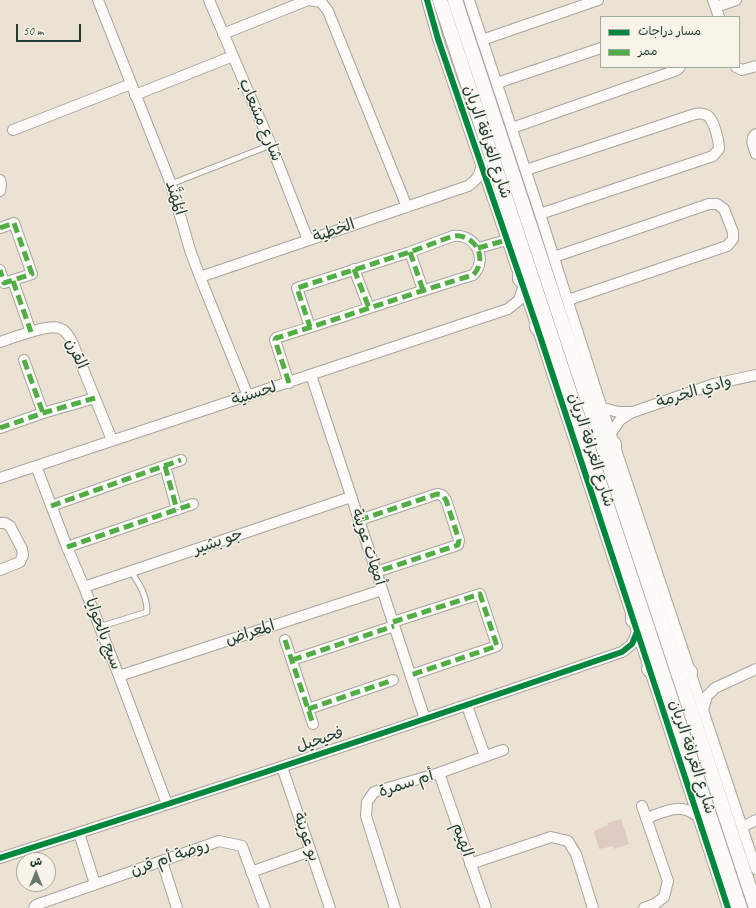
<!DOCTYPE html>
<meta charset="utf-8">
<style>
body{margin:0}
#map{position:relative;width:756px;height:908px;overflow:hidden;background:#ebe2d4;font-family:Caveat,"Playpen Sans Arabic",sans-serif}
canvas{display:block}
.legend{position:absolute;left:600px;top:16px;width:140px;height:52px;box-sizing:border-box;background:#f7f3e8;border:1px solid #a1aaa0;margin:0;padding:5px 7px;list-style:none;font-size:12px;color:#1f3d34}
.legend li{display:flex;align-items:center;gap:8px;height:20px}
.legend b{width:20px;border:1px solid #a1aaa0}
.north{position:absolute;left:16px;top:852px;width:40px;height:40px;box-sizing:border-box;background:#f7f3e8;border:1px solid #a1aaa0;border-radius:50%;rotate:0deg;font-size:11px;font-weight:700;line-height:16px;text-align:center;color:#1f3d34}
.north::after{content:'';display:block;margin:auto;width:14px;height:18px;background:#66776c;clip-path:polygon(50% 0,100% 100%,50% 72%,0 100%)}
.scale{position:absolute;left:16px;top:24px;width:65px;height:18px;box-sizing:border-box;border:2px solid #1f3d34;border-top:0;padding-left:5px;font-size:12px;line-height:14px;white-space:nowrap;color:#1f3d34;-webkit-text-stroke:3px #f7f3e8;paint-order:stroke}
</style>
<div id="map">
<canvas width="756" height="908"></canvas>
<ul class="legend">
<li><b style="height:5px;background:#00873e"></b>مسار دراجات</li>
<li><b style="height:5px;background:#52ad45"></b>ممر</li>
</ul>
<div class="north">ش</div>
<div class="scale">50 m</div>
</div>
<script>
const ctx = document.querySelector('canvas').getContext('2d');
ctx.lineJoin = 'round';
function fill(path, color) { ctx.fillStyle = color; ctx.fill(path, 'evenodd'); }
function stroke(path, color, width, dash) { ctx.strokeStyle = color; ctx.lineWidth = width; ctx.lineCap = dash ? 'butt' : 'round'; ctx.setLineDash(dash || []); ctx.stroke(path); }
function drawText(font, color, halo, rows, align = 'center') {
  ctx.font = font + ' Caveat,"Playpen Sans Arabic",sans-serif'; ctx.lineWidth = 3; ctx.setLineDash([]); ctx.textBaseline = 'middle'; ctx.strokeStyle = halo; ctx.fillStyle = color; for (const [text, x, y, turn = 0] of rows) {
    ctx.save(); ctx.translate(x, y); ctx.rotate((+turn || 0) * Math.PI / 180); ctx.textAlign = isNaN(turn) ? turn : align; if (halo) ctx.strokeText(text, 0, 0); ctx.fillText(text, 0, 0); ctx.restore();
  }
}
const building = new Path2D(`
 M 621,819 L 629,844 L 614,849 L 614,846 L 599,849 L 594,831 L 608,825 L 607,823 Z`);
const service = new Path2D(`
 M 171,184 L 271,145
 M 99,627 L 147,612 C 147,596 140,585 131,571`);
const minor = new Path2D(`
 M 98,0 L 171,184 L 190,250 L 200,277 L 248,396
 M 209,0 L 271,145 L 308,240
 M 310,0 L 321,2 L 328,11 L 407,207
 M 427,0 L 438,39 L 537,327 L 728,908
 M 469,0 L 540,214 L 597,393 L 756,869
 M 713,0 L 719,17
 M 716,7 L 736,0
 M 223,34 L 308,0
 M 482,40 L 598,0
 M 736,67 L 742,70 L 756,66
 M 497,83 L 601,48
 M 135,95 L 233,56
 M 512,128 L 677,70 L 680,67
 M 13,130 L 131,84
 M 756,134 C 749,139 754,148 756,154
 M 526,170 L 695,114 C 701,113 706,113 710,118 C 715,125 719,141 719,149 L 713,156 L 540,214
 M 0,180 L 1,184 L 0,191
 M 0,228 L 14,223 L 32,274 L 4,283 L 0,270
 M 478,248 L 507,240
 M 410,252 L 423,290
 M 554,257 L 709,204 L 717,204 L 724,209 L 733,232 L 733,239 L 727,246 L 568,300
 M 354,269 L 369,308
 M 200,277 L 468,186 C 477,180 480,175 482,164
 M 13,281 L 31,332
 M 0,342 C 13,338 47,324 59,328 C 66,330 70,337 73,344 L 112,440
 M 24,360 L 43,413
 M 311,375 L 425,719
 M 289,383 L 275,340 L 276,338 C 341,318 407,295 473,275 C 489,259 475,233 453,236 L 410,252 L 297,288 L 310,327
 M 603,408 L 618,412 L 633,412 L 714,384 L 756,375
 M 0,428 L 43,413 L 95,398
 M 611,433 L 620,420 L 632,412
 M 36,466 L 67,547 L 84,587 L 119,676 L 167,804
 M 165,466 L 177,510
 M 0,478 L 508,309 L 519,300 L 523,288
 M 51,506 L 181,460
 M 359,520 L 437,494 L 442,495 L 446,500 L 459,540 L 458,545 L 376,572
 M 0,523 L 5,523 L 10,526 L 22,549 L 23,555 L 20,562 L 0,570
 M 67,547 L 193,504
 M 84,587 L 351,497
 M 393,622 L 480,594 L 497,646 L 411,675
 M 285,640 L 313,724
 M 292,660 L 394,626
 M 119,676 L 382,590
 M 467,706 L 485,756
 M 308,709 L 393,680
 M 703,710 L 707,696 L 715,688 L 756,669
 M 282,767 L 330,908
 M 439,773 L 486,908
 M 642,806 L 668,881 L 664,897 L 655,904 L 644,908
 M 647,818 C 666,811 681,802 698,817
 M 742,827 L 756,820
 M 79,833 L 95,884
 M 0,858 C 208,792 415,723 622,652 L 632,644 L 637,632
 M 162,861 L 177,908
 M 470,864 L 551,837 L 568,841 L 576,854 L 593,908
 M 251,872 L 310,851
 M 34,908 L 36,905 L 219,841 L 242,846 L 265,908
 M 395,908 L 366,816 L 367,802 L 374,792 L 439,773 L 503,750`);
const secondary = new Path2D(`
 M 440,0 L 740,908
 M 455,0 L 756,908
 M 520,279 L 522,255
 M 537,327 L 552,346
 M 613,468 L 614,444
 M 633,620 L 635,596
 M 675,654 L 690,672
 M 649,669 L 665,686`);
const quiet = new Path2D(`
 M 0,228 L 14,223 L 32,274 L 4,283 L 0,270
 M 478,248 L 507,240
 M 410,252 L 423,290
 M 354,269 L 369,308
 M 13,281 L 31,332
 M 24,360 L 43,413
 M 289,383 L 275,340 L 276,338 C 341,318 407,295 473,275 C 489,259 475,233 453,236 L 410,252 L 297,288 L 310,327
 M 0,428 L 43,413 L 95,398
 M 165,466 L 177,510
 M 51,506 L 181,460
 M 359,520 L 437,494 L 442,495 L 446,500 L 459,540 L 458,545 L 376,572
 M 67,547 L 193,504
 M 393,622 L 480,594 L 497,646 L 411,675
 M 285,640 L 313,724
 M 292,660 L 394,626
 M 308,709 L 393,680`);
const cycleway = new Path2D(`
 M 427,0 L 438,39 L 537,327 L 728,908
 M 0,858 C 208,792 415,723 622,652 L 632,644 L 637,632`);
const streetNames = [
 ["شارع مشعاب",260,120,67],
 ["شارع الغرافة الريان",487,142,71],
 ["المُهَنَّد",175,198,72],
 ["الخطية",334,231,-19],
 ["القرن",76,354,65],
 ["وادي الخرمة",694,392,-17],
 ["لحسنية",254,394,-18],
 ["شارع الغرافة الريان",591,450,72],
 ["جو بشير",218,542,-19],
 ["أمهات عوينة",368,547,72],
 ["المعراض",250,633,-18],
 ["سيج بالحوايا",103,634,69],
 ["فحيحيل",320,740,-18],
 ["شارع الغرافة الريان",692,757,72],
 ["أم سمرة",406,784,-18],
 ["بو عوينة",306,837,71],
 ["الهيم",462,840,71],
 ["روضة أم قرن",170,858,-19]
];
fill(building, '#decbc1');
stroke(service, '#a6a49c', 7);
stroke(minor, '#a6a49c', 12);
stroke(secondary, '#a6a49c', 16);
stroke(service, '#fcfbf9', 5);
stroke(minor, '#fcfbf9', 10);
stroke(secondary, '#fcfbf9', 14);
stroke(quiet, '#52ad45', 5, [10, 5]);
stroke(cycleway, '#00873e', 6);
drawText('16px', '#1f3d34', '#f7f3e8', streetNames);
</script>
